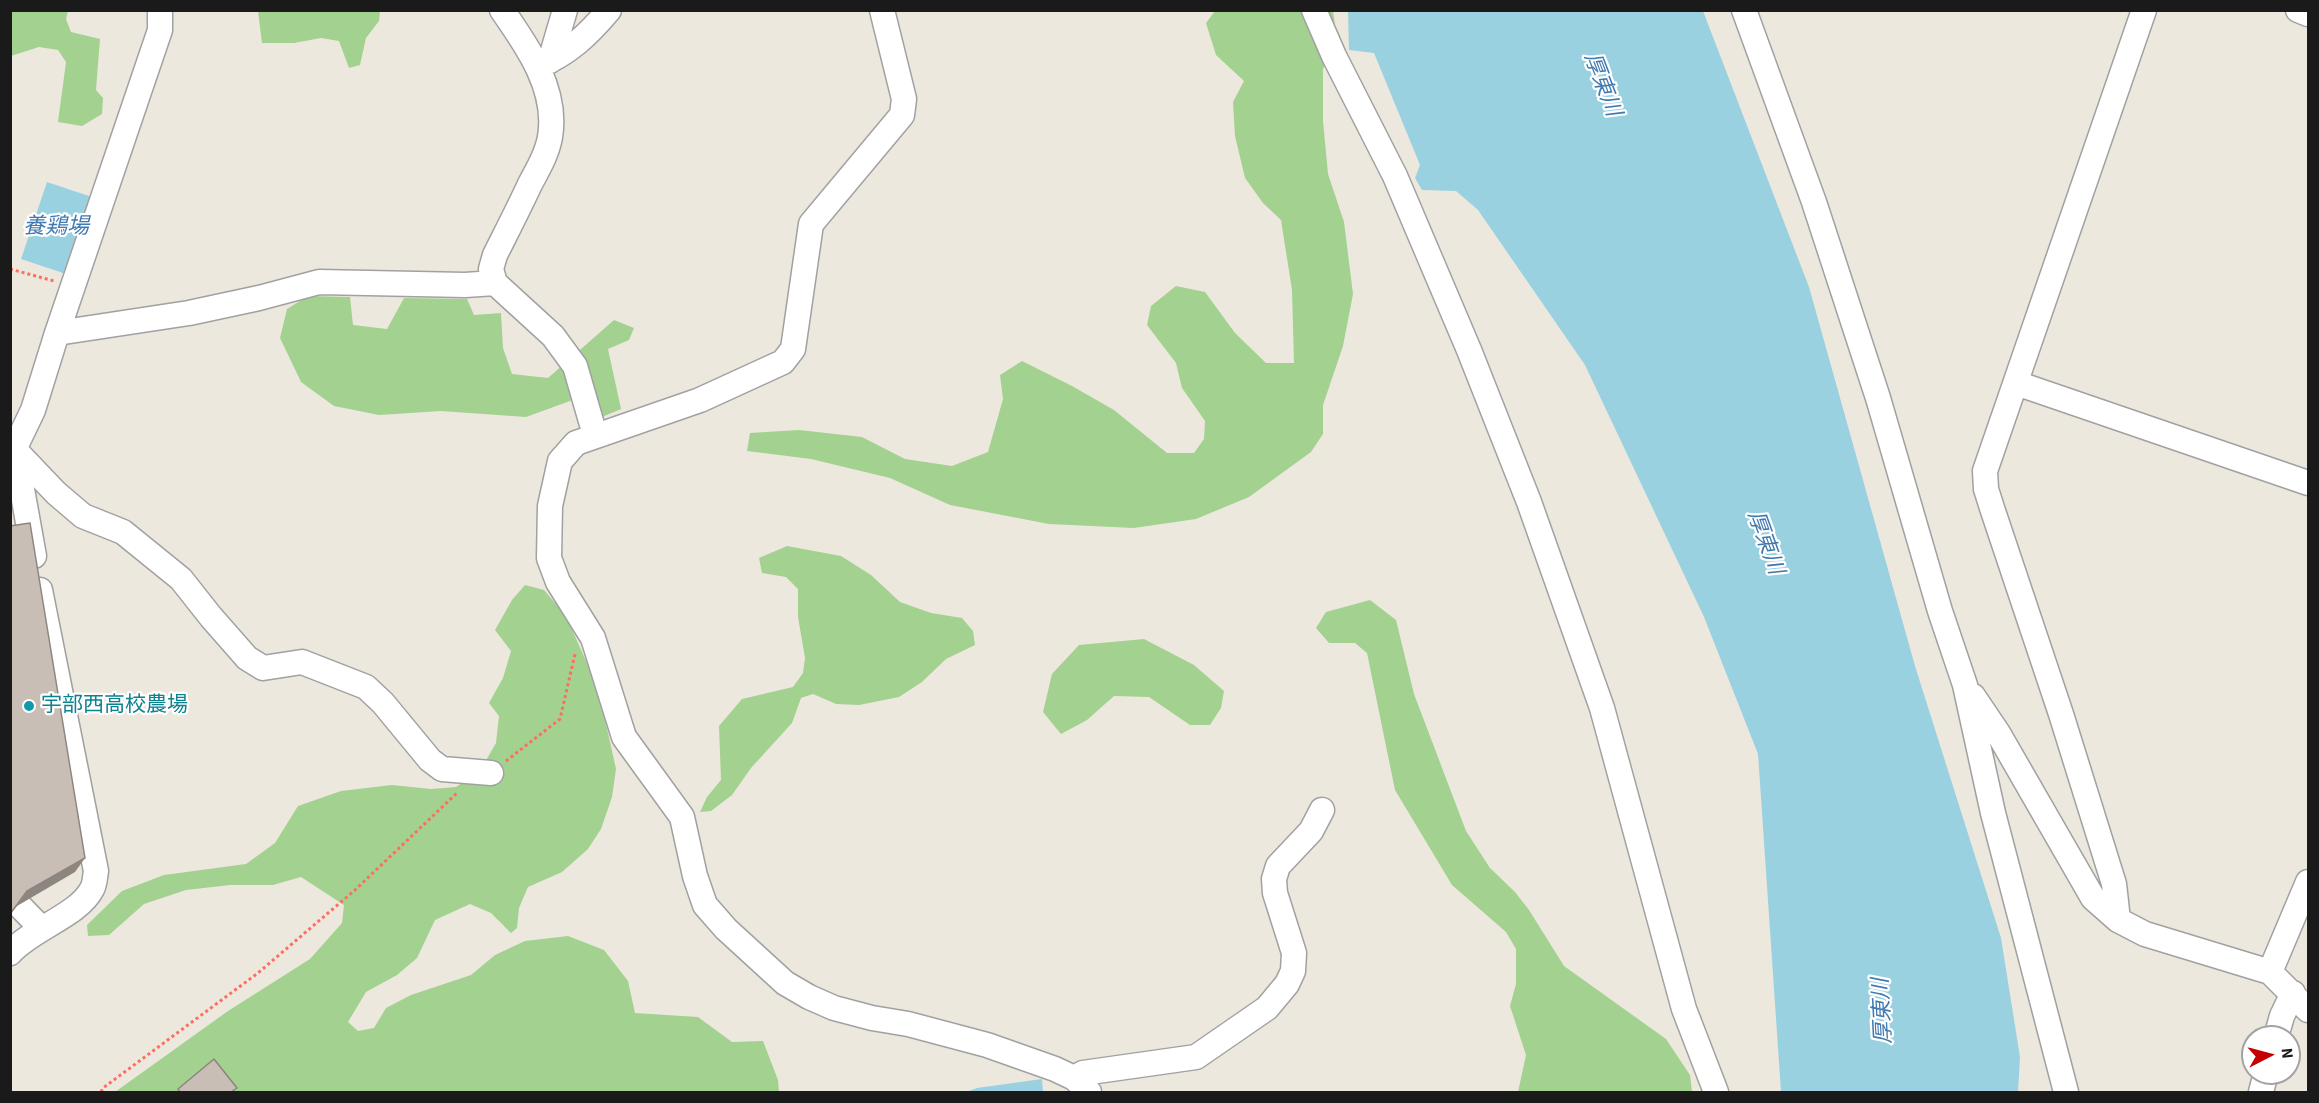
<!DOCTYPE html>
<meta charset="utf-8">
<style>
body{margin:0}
#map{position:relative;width:2319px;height:1103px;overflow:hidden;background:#ede8de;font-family:"Source Sans 3",sans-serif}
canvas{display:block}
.frame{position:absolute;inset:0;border:12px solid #1a1a1a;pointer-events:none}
.north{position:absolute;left:2241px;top:1025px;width:60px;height:60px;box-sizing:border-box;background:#fff;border:2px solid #a3a3a3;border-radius:50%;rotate:84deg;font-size:16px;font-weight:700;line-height:24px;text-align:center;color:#1a1a1a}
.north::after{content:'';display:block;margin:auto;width:21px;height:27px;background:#c50002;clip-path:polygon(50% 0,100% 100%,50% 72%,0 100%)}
</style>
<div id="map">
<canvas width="2319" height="1103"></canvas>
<div class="frame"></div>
<div class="north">N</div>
</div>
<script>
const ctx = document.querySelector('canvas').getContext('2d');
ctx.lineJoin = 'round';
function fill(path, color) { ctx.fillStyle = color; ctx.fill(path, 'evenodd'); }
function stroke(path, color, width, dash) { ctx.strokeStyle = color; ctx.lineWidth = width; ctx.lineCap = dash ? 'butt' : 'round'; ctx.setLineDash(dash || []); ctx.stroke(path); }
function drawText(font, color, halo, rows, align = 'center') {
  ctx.font = font + ' "Source Sans 3","Noto Sans JP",sans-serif'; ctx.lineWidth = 4.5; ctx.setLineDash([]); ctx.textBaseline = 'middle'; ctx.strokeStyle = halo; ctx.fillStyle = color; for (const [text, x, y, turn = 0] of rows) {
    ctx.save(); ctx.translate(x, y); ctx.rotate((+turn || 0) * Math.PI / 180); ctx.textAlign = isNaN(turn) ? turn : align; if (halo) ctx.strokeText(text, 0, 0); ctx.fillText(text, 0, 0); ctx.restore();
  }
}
const forest = new Path2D(`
 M 10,11 L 68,11 L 66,19 L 71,32 L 100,39 L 96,90 L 103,98 L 102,114 L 82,126 L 58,122 L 66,62 L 58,50 L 39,47 L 11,56 Z
 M 258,11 L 258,10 L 380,11 L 379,21 L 366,38 L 360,65 L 349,68 L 339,41 L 321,38 L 294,43 L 262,43 Z
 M 1215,11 L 1333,11 L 1337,40 L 1323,69 L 1323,121 L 1328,174 L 1344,222 L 1353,294 L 1343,346 L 1323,405 L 1323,434 L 1311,452 L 1249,497 L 1196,519 L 1134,528 L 1049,524 L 950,505 L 890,478 L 811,459 L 747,451 L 750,433 L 799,430 L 862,437 L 905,459 L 952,466 L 988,452 L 1003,399 L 1000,375 L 1022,361 L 1072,386 L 1114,410 L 1167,453 L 1194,453 L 1204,439 L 1205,421 L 1182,388 L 1176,363 L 1147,325 L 1151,306 L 1176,286 L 1205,292 L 1235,333 L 1266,363 L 1294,363 L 1292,290 L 1281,220 L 1263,203 L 1245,178 L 1235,136 L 1233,102 L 1244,81 L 1216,55 L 1206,23 Z
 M 308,296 L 350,297 L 353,325 L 387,329 L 404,298 L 467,299 L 474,315 L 501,313 L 503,348 L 512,374 L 548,378 L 614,320 L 634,328 L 629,340 L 608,349 L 621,409 L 602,417 L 592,393 L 526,417 L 441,411 L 379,415 L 334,406 L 301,382 L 280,338 L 287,309 Z
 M 787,546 L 841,556 L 871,575 L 900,602 L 931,613 L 962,618 L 973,631 L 975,645 L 946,659 L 922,682 L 899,697 L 859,705 L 836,704 L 813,694 L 801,698 L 792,723 L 751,768 L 732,795 L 711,811 L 700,812 L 707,797 L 721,780 L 719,726 L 742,699 L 793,687 L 803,673 L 805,658 L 798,617 L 798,589 L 786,577 L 762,573 L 759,558 Z
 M 525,585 L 544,590 L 566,616 L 598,688 L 616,769 L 612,797 L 601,829 L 588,849 L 562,872 L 528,887 L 519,908 L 517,928 L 511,933 L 491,913 L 470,904 L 435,920 L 417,958 L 397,975 L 366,992 L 348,1022 L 358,1031 L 374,1028 L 386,1008 L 411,995 L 471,975 L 495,955 L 525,941 L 568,936 L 604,950 L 628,981 L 635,1013 L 698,1017 L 732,1042 L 763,1041 L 778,1080 L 779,1092 L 115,1092 L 228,1011 L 310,959 L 342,923 L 344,905 L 301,877 L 273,885 L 230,885 L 186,890 L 144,904 L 109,935 L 88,936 L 87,925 L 122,891 L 164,875 L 246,864 L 275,843 L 298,806 L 341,791 L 392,785 L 431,789 L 456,787 L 481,769 L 496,743 L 499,716 L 489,703 L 503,678 L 511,651 L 495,630 L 512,600 Z
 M 1370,600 L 1396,620 L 1414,694 L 1466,831 L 1490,868 L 1515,892 L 1529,910 L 1564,966 L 1666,1039 L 1690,1075 L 1692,1092 L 1518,1092 L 1526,1055 L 1510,1006 L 1516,984 L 1516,949 L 1506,932 L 1452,885 L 1395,790 L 1367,653 L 1355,643 L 1329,643 L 1316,628 L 1326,612 Z
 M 1144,639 L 1194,665 L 1224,691 L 1221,708 L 1210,725 L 1190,725 L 1149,697 L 1114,696 L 1087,720 L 1061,734 L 1043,712 L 1052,674 L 1079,645 Z`);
const water = new Path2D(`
 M 1348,11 L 1703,11 L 1809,287 L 1915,666 L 2001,938 L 2020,1057 L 2018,1092 L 1781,1092 L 1758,754 L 1704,617 L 1585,365 L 1478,210 L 1456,191 L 1422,190 L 1415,178 L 1420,165 L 1374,53 L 1349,50 Z
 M 47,182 L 92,197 L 66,274 L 21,259 Z
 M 1042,1079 L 1043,1092 L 966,1092 L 977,1088 Z`);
const path = new Path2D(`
 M 10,269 L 54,281
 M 506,761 L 560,719 L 575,654
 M 101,1092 L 103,1088 L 258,973 L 355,890 L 458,792`);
const minor = new Path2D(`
 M 502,10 C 528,47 558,90 550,137 C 547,154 538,169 530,184 C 519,208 507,231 495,255 L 491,269 L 495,283 L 553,336 L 575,366 L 595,435
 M 882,10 L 904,99 L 902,115 L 811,224 L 793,349 L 783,362 L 700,400 L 576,443 L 560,461 L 550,506 L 549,558 L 558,582 L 593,638 L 624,737 L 682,817 L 695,876 L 705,905 L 726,929 L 785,983 L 809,997 L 834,1008 L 872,1018 L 908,1024 L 987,1045 L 1055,1069 L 1074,1078 L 1089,1092
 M 1314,10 L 1334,56 L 1395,176 L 1469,350 L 1529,502 L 1602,708 L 1684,1009 L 1716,1092
 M 1744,10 L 1814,202 L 1878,398 L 1940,611 L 1965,685 L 1993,813 L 2066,1092
 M 2298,10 L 2308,14
 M 550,61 L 565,10
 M 538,66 C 568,54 588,35 609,10
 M 57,333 L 189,313 L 259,298 L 319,282 L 465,285 L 495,283
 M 2016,383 L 2308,483
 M 10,458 L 33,410 L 57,333 L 160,30 L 160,10
 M 34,556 L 15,450 L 56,493 L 83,516 L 123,532 L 181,579 L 211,617 L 247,658 L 263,668 L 302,662 L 366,687 L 383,703 L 430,760 L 442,769 L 491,773
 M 1973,696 L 1998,733 L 2093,898 L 2118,920 L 2145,934 L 2270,972 L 2308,1010
 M 10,896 L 41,928
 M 2118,920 L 2114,884 L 2061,714 L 1992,508 L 1986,489 L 1985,471 L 2144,10
 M 10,953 C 31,929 79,915 92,889 C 95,884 95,876 96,871 L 40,590
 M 2270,972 L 2308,882
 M 2276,1037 L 2282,1016 L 2293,993
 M 1074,1078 L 1083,1073 L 1196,1057 L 1267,1008 L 1287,984 L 1293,971 L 1294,953 L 1275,893 L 1274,879 L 1278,866 L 1311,831 L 1322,810
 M 2261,1092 L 2266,1073`);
const shadedWall = new Path2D(`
 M 85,858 L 75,872 L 17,906 L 10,915 L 27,891 Z`);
const building = new Path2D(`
 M 30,523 L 85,858 L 27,891 L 10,914 L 10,526 Z
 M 214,1059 L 237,1088 L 231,1092 L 180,1092 L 178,1089 Z`);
const markers = [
 [29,706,6,"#0f9aa8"]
];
const cultureNames = [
 ["宇部西高校農場",41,706]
];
const waterNames = [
 ["厚東川",1601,85,69],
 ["養鶏場",56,228],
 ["厚東川",1764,543,70],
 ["厚東川",1884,1011,-93]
];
fill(forest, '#a3d18f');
fill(water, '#9ad1e0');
stroke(minor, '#a1a1a1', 27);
stroke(path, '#ff6d5e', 3, [3, 3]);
stroke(minor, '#fff', 24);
fill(shadedWall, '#8d857f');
fill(building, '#c9beb5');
stroke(building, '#8d857f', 1.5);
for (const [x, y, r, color] of markers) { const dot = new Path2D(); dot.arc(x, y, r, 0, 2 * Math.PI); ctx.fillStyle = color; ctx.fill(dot); stroke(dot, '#fff', 2); }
drawText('21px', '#0d838f', '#fff', cultureNames, 'left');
drawText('italic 22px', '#407ab1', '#fff', waterNames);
</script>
